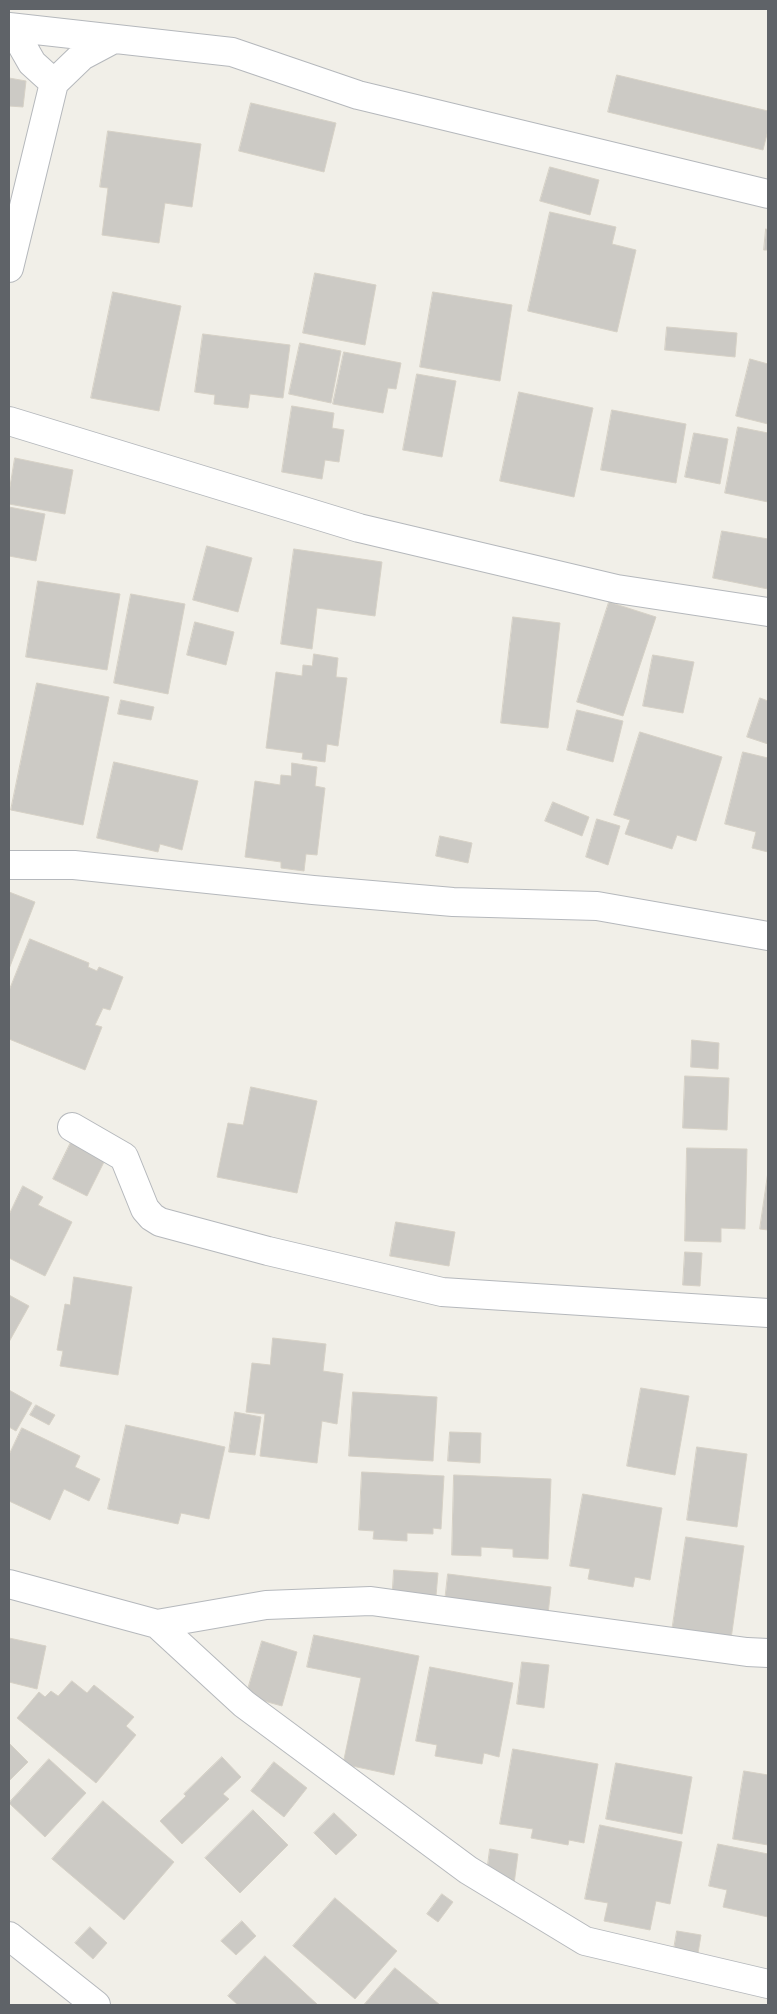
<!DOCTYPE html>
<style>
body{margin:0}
#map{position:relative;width:777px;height:2014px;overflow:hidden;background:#f1efe8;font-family:Helvetica,sans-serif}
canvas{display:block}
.frame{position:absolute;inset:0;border:10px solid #5f6368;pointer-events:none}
</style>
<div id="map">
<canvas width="777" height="2014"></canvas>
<div class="frame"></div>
</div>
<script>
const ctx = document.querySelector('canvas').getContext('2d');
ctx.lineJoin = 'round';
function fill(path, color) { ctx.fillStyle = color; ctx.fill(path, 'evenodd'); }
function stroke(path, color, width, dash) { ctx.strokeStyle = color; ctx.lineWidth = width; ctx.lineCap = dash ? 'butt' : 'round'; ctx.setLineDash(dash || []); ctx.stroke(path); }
const building = new Path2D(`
 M 617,75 L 768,111 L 768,130 L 763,150 L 608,112 Z
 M 9,78 L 26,81 L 23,107 L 9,106 Z
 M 251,103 L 336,123 L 324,172 L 239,151 Z
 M 108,131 L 201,144 L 192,207 L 165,203 L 159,243 L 102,235 L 108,188 L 100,187 Z
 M 550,167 L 599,180 L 590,215 L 540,201 Z
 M 550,212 L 616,227 L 612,244 L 636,250 L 617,332 L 528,311 Z
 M 766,229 L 768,230 L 768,250 L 764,250 Z
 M 315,273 L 376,285 L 365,345 L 303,333 Z
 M 113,292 L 181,306 L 159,411 L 91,398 Z
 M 433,292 L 512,305 L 500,381 L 420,367 Z
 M 667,327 L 737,333 L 735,357 L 665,350 Z
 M 203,334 L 290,345 L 283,398 L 250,394 L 248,408 L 214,404 L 215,395 L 195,392 Z
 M 300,343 L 341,351 L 331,403 L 289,394 Z
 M 344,352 L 401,363 L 396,389 L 388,388 L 383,413 L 333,404 Z
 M 750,359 L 768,364 L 768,424 L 736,416 Z
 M 417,374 L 456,381 L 442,457 L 403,450 Z
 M 519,392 L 593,408 L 574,497 L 500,481 Z
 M 292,406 L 334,413 L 332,428 L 344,430 L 339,462 L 325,460 L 322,479 L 282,472 Z
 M 612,410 L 686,424 L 676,483 L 601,470 Z
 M 738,427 L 768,433 L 768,502 L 725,493 Z
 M 694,433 L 728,439 L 720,484 L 685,477 Z
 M 15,458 L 73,470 L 65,514 L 9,504 L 9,493 Z
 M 9,507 L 45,514 L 36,561 L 9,556 Z
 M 722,531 L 768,539 L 768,589 L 713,578 Z
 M 207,546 L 252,558 L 238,612 L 193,600 Z
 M 294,549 L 382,562 L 375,616 L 317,608 L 312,649 L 281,644 Z
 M 38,581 L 120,594 L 107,670 L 26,657 Z
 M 131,594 L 185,604 L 168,694 L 114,683 Z
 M 609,602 L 656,617 L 623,716 L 577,702 Z
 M 513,617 L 560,623 L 548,728 L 501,723 Z
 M 195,622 L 234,632 L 226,665 L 187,655 Z
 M 314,654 L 338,658 L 336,677 L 347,678 L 338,746 L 327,744 L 325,762 L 302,759 L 303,753 L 266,748 L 276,672 L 302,676 L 303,665 L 312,666 Z
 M 653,655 L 694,662 L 683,713 L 643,706 Z
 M 37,683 L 109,697 L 83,825 L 11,810 Z
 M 760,698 L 768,701 L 768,744 L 747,737 Z
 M 121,700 L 154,707 L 151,720 L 118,714 Z
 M 577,710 L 623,721 L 613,762 L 567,750 Z
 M 640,732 L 722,757 L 696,841 L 677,835 L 672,849 L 625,834 L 630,820 L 614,815 Z
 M 743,752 L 768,758 L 768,852 L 752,848 L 756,832 L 725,824 Z
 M 114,762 L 198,781 L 182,850 L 160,844 L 158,852 L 97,838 Z
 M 292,763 L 317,767 L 315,786 L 325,788 L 317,855 L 306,854 L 304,871 L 281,868 L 281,862 L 245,857 L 255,781 L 280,785 L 281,775 L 291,776 Z
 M 553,802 L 589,817 L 582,836 L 545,821 Z
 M 597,819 L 620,826 L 608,865 L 586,857 Z
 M 440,836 L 472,843 L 468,863 L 436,856 Z
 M 9,892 L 35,902 L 9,969 Z
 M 30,939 L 89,963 L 88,967 L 97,971 L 99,967 L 123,977 L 110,1010 L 103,1008 L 95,1025 L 102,1027 L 85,1070 L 9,1039 L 9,991 Z
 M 692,1040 L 719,1043 L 718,1069 L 691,1067 Z
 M 685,1076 L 729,1078 L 727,1130 L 683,1128 Z
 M 251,1087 L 317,1101 L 297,1193 L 217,1177 L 228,1123 L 243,1125 Z
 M 74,1136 L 108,1154 L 87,1196 L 53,1179 Z
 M 687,1148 L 747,1149 L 745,1229 L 721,1228 L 721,1242 L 685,1241 Z
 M 768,1172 L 768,1230 L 760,1229 Z
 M 23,1186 L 43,1197 L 38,1205 L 72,1222 L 45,1276 L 9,1258 L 9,1215 Z
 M 396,1222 L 455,1232 L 449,1266 L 390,1256 Z
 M 685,1252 L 702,1253 L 700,1286 L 683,1285 Z
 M 74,1277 L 132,1287 L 118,1375 L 60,1366 L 63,1351 L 57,1350 L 65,1304 L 70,1305 Z
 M 9,1295 L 29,1306 L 9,1342 Z
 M 273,1338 L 326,1344 L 323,1371 L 343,1374 L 337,1424 L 322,1421 L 317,1463 L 260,1456 L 265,1414 L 246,1412 L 252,1363 L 270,1365 Z
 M 641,1388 L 689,1396 L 675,1475 L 627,1466 Z
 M 9,1390 L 32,1403 L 16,1431 L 9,1427 Z
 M 353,1392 L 437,1397 L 433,1461 L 349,1456 Z
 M 36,1405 L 55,1415 L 49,1425 L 30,1415 Z
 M 235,1412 L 261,1417 L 255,1455 L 229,1452 Z
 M 126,1425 L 225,1447 L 209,1519 L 181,1513 L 178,1524 L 108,1509 Z
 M 22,1428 L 80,1456 L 75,1467 L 100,1479 L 89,1501 L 64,1489 L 50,1520 L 9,1501 L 9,1455 Z
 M 450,1432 L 481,1433 L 480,1463 L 448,1461 Z
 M 697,1447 L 747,1454 L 737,1527 L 687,1520 Z
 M 362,1472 L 444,1476 L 441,1529 L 433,1528 L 433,1534 L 407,1533 L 407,1541 L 373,1539 L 374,1531 L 359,1530 Z
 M 454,1475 L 551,1479 L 548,1559 L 513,1557 L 513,1549 L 481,1547 L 481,1556 L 452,1555 Z
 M 583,1494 L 662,1508 L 650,1580 L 635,1577 L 633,1587 L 588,1579 L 590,1569 L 570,1566 Z
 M 686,1537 L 744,1546 L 731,1639 L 672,1631 Z
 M 394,1570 L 438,1573 L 435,1607 L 392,1603 Z
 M 448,1574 L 551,1587 L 547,1623 L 444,1610 Z
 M 314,1635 L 419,1656 L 394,1775 L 343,1764 L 361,1678 L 307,1667 Z
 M 9,1638 L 46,1646 L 37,1689 L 9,1682 Z
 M 262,1641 L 297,1652 L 282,1706 L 246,1696 Z
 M 522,1662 L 549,1665 L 544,1708 L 517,1704 Z
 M 430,1667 L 513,1683 L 499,1757 L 484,1753 L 482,1764 L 435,1756 L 437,1745 L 416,1741 Z
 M 72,1681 L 87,1693 L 94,1685 L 134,1717 L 126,1726 L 136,1735 L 96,1783 L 17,1718 L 39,1692 L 45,1697 L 51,1691 L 58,1696 Z
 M 9,1743 L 28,1762 L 9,1781 Z
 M 513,1749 L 598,1764 L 584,1843 L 569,1840 L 568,1845 L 531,1838 L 533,1829 L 500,1824 Z
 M 222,1757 L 241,1777 L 223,1794 L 229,1799 L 182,1844 L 160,1821 L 186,1796 L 184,1794 Z
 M 49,1759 L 86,1793 L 45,1837 L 9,1803 Z
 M 274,1762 L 307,1788 L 284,1817 L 251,1791 Z
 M 616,1763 L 692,1777 L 682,1834 L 606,1819 Z
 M 744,1771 L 768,1775 L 768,1845 L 733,1839 Z
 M 103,1801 L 174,1862 L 124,1920 L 52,1859 Z
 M 253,1810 L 288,1845 L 240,1893 L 205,1858 Z
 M 334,1813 L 357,1835 L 336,1855 L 314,1833 Z
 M 600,1825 L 682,1842 L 670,1904 L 656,1901 L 650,1930 L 604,1921 L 608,1903 L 585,1899 Z
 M 718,1844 L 768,1854 L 768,1917 L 723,1907 L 727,1890 L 709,1886 Z
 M 490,1849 L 518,1854 L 514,1884 L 486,1880 Z
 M 442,1894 L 453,1902 L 438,1922 L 427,1914 Z
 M 335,1898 L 397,1951 L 355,1999 L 293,1946 Z
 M 242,1921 L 256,1936 L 236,1955 L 221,1941 Z
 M 90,1927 L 107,1943 L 93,1959 L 75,1943 Z
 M 677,1931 L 701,1935 L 696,1965 L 672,1961 Z
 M 265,1956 L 318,2005 L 238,2005 L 228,1996 Z
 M 395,1968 L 440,2005 L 364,2005 Z`);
const minor = new Path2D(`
 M 9,27 L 232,52 L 358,95 L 768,194
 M 12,28 L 32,63 L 54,83
 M 9,268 L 54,83 L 82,56 L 114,39
 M 9,421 L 359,528 L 617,589 L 768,612
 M 9,865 L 74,865 L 313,890 L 453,902 L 597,906 L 768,936
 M 72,1127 L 124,1157 L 145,1209 L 152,1217 L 160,1222 L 268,1251 L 442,1292 L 768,1313
 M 9,1584 L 157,1624 L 244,1704 L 468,1870 L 585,1941 L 768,1984
 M 157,1624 L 266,1605 L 371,1601 L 747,1652 L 768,1653
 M 9,1936 L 96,2005`);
fill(building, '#cccac5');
stroke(building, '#d6d1c6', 1);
stroke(minor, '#b5b8bc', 30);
stroke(minor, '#fff', 28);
</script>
